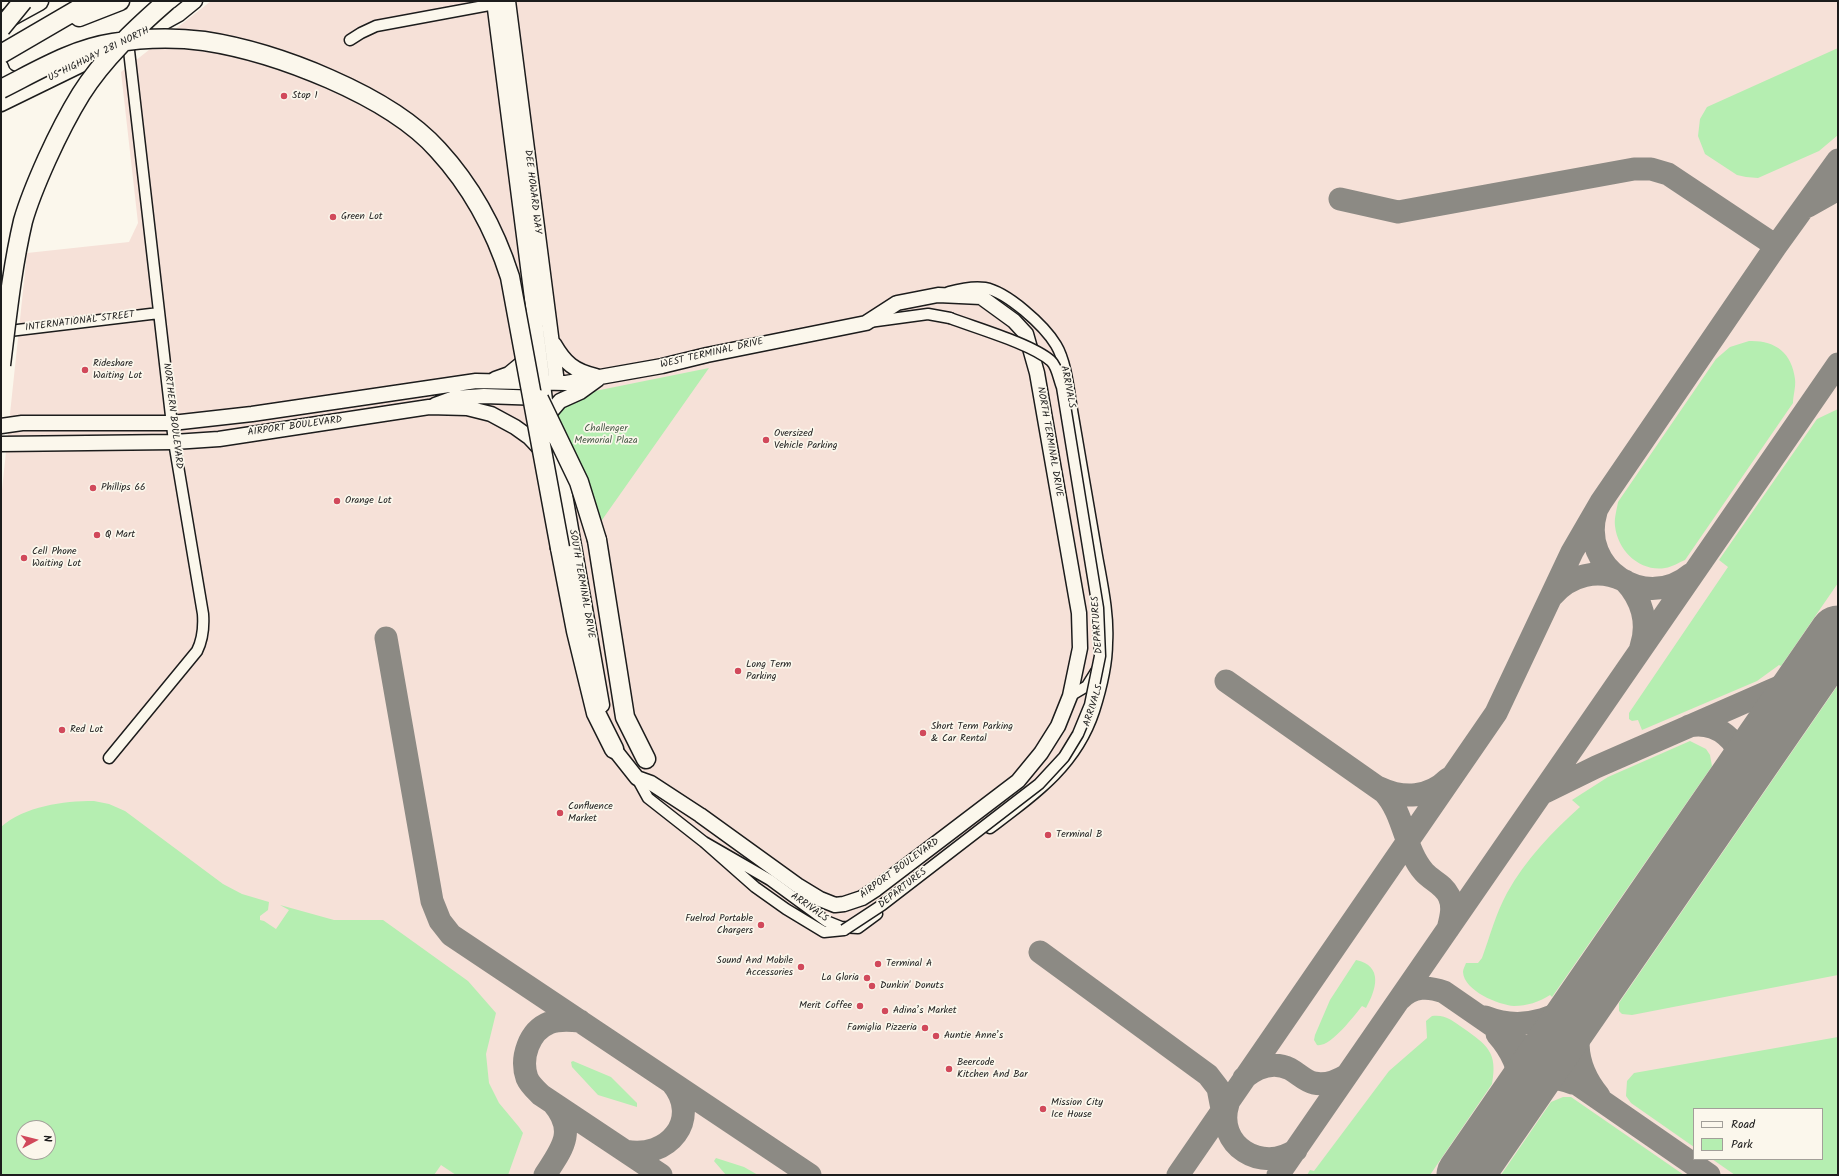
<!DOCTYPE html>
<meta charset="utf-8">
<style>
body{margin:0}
#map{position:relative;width:1839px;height:1176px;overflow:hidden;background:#fbf7ec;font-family:Kalam,sans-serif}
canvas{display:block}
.frame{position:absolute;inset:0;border:2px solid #1c1c1c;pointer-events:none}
.legend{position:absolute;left:1693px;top:1108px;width:130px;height:52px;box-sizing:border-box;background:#fbf7ec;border:1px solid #a29f99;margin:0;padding:5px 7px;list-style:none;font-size:12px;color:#1c1c1c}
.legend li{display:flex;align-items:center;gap:8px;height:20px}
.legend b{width:20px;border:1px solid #a29f99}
.north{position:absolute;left:16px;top:1120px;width:40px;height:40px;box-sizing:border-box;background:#fbf7ec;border:1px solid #a29f99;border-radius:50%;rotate:83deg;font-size:11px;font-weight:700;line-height:16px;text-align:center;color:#1c1c1c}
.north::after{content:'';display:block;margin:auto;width:14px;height:18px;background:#d1495b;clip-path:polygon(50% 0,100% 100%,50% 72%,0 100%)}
</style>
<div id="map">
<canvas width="1839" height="1176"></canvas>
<div class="frame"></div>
<ul class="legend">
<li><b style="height:5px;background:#fbf7ec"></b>Road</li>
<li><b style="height:11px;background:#b5eeb1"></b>Park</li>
</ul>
<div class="north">N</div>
</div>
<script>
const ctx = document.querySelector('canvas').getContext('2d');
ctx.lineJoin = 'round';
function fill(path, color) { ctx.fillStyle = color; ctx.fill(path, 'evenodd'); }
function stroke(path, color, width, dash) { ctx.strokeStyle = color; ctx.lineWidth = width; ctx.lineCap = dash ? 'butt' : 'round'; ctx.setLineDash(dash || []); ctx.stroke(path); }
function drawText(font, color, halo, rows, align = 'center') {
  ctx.font = font + ' Kalam,sans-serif'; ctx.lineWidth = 3.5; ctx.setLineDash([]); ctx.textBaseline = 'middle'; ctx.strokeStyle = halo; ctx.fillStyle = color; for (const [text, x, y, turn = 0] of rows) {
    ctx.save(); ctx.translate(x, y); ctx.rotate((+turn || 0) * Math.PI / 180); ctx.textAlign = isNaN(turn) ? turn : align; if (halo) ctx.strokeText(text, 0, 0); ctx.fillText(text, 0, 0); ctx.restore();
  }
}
const built = new Path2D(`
 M 211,1 L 1838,1 L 1838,1175 L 1,1175 L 1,499 L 27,253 L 129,242 L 138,223 L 121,72 ZM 1694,1109 L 1822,1109 L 1822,1159 L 1694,1159 ZM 24,1128 L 48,1128 L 48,1152 L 24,1152 Z`);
const green = new Path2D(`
 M 1838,48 L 1838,135 L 1819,151 L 1758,178 L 1746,177 L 1737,175 L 1705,154 L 1698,136 L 1700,119 L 1707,107 Z
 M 1749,341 C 1774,340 1792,352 1795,379 C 1796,387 1793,396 1793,403 L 1685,560 C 1679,562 1673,567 1665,568 C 1641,572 1618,552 1615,526 C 1614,518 1617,509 1618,502 L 1716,359 L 1730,347 Z
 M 709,368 L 590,537 L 555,418 L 566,399 L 585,393 Z
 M 1838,409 L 1838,583 L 1781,666 L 1779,665 L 1757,681 L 1642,730 L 1638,720 L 1632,721 L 1629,719 L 1629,713 L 1728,567 L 1719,560 L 1817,419 Z
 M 1838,685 L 1838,975 L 1632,1015 L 1622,1014 L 1619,1011 L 1619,1003 Z
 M 1690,741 L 1706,749 L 1710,755 L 1712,766 L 1552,997 L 1550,995 C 1539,1002 1527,1006 1514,1006 C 1499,1005 1464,991 1463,972 C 1463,969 1465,966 1466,963 L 1478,963 L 1482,958 C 1490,936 1496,913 1507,893 C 1526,859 1552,832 1580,807 L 1572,800 L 1608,777 Z
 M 94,801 L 109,804 L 125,811 L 223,884 L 242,894 L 269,902 L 268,910 L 260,916 L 260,920 L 264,921 L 276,929 L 289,910 L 280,905 L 334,920 L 383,920 L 468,981 L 496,1013 L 486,1054 L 489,1083 L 499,1103 L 519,1127 L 523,1133 L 508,1175 L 456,1175 L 441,1165 L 434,1175 L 1,1175 L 1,827 C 25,806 63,801 94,801 ZM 24,1128 L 48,1128 L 48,1152 L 24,1152 Z
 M 1356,960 C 1384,966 1376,990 1366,1008 L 1362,1006 C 1354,1016 1330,1048 1317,1045 L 1314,1040 L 1315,1035 L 1330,1000 Z
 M 1432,1016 C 1445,1014 1453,1021 1463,1028 C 1487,1045 1498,1052 1492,1084 L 1430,1175 L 1307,1175 L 1310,1170 L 1314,1171 L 1389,1071 L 1427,1038 L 1426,1021 Z
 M 1838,1037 L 1838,1175 L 1735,1175 L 1712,1159 L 1822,1159 L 1822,1109 L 1694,1109 L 1694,1147 L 1631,1103 L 1626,1096 L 1627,1081 L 1634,1073 Z
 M 573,1061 L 611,1077 L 637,1103 L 637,1107 L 598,1095 L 572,1067 L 571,1062 Z
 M 1563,1097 L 1571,1097 L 1684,1175 L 1501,1175 L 1551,1102 Z
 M 716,1158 L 744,1167 L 758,1175 L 726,1175 L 714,1161 Z`);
const taxiway = new Path2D(`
 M 1340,199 L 1398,212 L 1634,169 L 1651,169 L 1668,174 L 1776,246
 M 1808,206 L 1838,189
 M 1596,512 C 1579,569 1646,612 1691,574
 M 1625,581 C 1642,599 1649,623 1641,647
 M 1552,596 C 1570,575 1598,568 1623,580
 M 386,638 L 432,901 L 440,921 L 451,935 L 810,1175
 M 1226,681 L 1384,792 C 1405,815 1404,849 1424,872 C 1432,881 1443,884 1449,896 C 1454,907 1451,917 1448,929
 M 1689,726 C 1715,721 1744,740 1738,769 C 1736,780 1729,790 1724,800
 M 1380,788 C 1403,799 1429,798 1448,779
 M 1545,792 L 1596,767 L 1802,677 L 1808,673 L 1821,659
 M 1040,952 L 1208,1075 L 1218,1088 L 1224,1119
 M 1591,993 C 1574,1030 1571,1062 1599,1096
 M 1400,999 C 1413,986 1428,986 1444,992 L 1709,1175
 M 1485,1017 C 1525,1033 1563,1017 1593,990
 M 580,1021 C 570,1020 558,1019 549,1023 C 529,1031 520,1058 527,1078 C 530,1085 536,1090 541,1095 L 661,1175
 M 1497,1034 C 1513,1052 1522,1072 1520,1096
 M 1244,1078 C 1257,1067 1274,1061 1290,1069 C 1299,1074 1305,1081 1314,1083 C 1326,1086 1337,1081 1347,1075
 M 1520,1096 C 1537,1080 1548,1073 1572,1083
 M 1228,1104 C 1215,1145 1262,1174 1296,1150
 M 625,1151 C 668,1160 702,1119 672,1083
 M 545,1175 C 562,1149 577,1131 553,1103
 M 1178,1175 L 1496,713 L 1572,552 L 1601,502 L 1776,246 L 1838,160
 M 1278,1175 L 1838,364`);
const runway = new Path2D(`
 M 1465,1175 L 1838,634`);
const minor = new Path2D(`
 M 350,40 L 361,33 L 376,26 L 500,3
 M 949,292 C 960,289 973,286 985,288 C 1007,292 1044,325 1056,345 C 1067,363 1069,395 1073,416 C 1081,461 1088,505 1096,550 C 1101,580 1109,612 1107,643 C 1107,665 1101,689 1094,711 C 1076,766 1034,795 990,828
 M 869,322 L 928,314 L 950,318
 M 1,332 L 159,313
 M 1070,696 L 1087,686 L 1097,670
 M 109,758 L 197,651 C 203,639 204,628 203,614 L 174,442 L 128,42
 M 637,778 L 648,798 L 704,842 L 755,887 L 786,909 L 824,932 L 844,930
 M 704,842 L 770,880 L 826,921 L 841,927 L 858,928 L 877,914`);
const secondary = new Path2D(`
 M 494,1 L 546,408
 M 508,1 L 557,383
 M 1,67 C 3,78 14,79 24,82
 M 1,104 L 128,42 L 179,14 L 195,1
 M 554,344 C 565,363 574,371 596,376
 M 495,379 L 509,374 L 532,355
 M 435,405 L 454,398 L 484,396 L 541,398
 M 548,415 L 560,401 L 580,392 L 598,379
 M 1,426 L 22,423 L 172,423 L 252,414 L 476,381 L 566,383 L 662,366 L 707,355 L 866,323 L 897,303 L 938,295 L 981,297 L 1014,321 L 1026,334 L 1037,373 L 1079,613 L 1080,648 L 1070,696 L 1058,726 L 1041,753 L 1018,781 L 876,889 L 862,898 L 844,904 L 835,905 L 820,899 L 797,885 L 700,815 L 651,783 L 637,778 L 614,749 L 610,739
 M 554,442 L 562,478 L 602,705
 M 1,444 L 174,442 L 219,439 L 429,407 L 467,408 L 491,414 L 515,427 L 529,437 L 544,453`);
const motorway = new Path2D(`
 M 79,17 L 120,1
 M 8,18 L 39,1
 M 1,54 L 92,1
 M 597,540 L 625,717 L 646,759
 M 560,548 L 576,631 L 596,713 L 614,749`);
const minorBridge = new Path2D(`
 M 844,930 L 882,905 L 1039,784 L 1064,757 L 1078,734 L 1090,705 L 1100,656 L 1098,608 L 1062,387 C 1059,380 1057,366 1051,361 C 1032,344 976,328 950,318`);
const motorwayBridge = new Path2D(`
 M 1,28 L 23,1
 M 1,89 C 37,71 73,49 113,43 C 142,38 174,37 204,41 C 276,52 389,95 438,150 C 472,187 495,230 510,277 L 560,548
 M 1,365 C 7,317 12,268 23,221 C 29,200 38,179 47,159 C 57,137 68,115 81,94 C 103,59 136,28 167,1
 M 539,399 L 579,482 L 597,540`);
const markers = [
 [284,96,4,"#d1495b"],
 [333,217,4,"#d1495b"],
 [85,370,4,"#d1495b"],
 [766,440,4,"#d1495b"],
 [93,488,4,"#d1495b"],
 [337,501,4,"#d1495b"],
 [97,535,4,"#d1495b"],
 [24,558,4,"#d1495b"],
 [738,671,4,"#d1495b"],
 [62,730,4,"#d1495b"],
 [923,733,4,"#d1495b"],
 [560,813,4,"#d1495b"],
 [1048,835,4,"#d1495b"],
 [761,925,4,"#d1495b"],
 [878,964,4,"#d1495b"],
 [801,967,4,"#d1495b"],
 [867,978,4,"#d1495b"],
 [872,986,4,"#d1495b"],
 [860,1006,4,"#d1495b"],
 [885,1011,4,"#d1495b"],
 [925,1028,4,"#d1495b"],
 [936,1036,4,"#d1495b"],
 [949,1069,4,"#d1495b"],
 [1043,1109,4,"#d1495b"]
];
const streetNames = [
 ["US HIGHWAY 281 NORTH",99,55,-26],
 ["DEE HOWARD WAY",532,192,83],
 ["INTERNATIONAL STREET",80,322,-7],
 ["WEST TERMINAL DRIVE",712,354,-13],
 ["ARRIVALS",1067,387,79],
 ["NORTHERN BOULEVARD",172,416,83],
 ["AIRPORT BOULEVARD",295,427,-8],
 ["NORTH TERMINAL DRIVE",1049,442,80],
 ["SOUTH TERMINAL DRIVE",581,584,80],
 ["DEPARTURES",1098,625,-94],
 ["ARRIVALS",1094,706,-72],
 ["AIRPORT BOULEVARD",900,869,-36],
 ["DEPARTURES",903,889,-38],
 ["ARRIVALS",809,908,35]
];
const poiNames = [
 ["Stop 1",292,96],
 ["Green Lot",341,217],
 ["Rideshare",93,364],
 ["Waiting Lot",93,376],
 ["Oversized",774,434],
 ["Vehicle Parking",774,446],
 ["Phillips 66",101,488],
 ["Orange Lot",345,501],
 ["Q Mart",105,535],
 ["Cell Phone",32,552],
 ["Waiting Lot",32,564],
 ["Long Term",746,665],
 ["Parking",746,677],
 ["Short Term Parking",931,727],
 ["& Car Rental",931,739],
 ["Red Lot",70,730],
 ["Confluence",568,807],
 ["Market",568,819],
 ["Terminal B",1056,835],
 ["Fuelrod Portable",753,919,"right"],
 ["Chargers",753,931,"right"],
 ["Sound And Mobile",793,961,"right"],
 ["Accessories",793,973,"right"],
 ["Terminal A",886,964],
 ["La Gloria",859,978,"right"],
 ["Dunkin' Donuts",880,986],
 ["Merit Coffee",852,1006,"right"],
 ["Adina’s Market",893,1011],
 ["Famiglia Pizzeria",917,1028,"right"],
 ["Auntie Anne’s",944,1036],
 ["Beercode",957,1063],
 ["Kitchen And Bar",957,1075],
 ["Mission City",1051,1103],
 ["Ice House",1051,1115]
];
const parkNames = [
 ["Challenger",606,429],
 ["Memorial Plaza",606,441]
];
fill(built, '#f6e1d8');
fill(green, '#b5eeb1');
stroke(taxiway, '#8c8a84', 23);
stroke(runway, '#8c8a84', 57);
stroke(minor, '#1c1c1c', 13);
stroke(secondary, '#1c1c1c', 17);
stroke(motorway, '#1c1c1c', 21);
stroke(minor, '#fbf7ec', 10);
stroke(secondary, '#fbf7ec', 14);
stroke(motorway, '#fbf7ec', 18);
stroke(minorBridge, '#1c1c1c', 13, []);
stroke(motorwayBridge, '#1c1c1c', 21, []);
stroke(minorBridge, '#fbf7ec', 10);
stroke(motorwayBridge, '#fbf7ec', 18);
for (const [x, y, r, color] of markers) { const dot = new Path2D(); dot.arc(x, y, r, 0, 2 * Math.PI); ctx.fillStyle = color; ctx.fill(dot); stroke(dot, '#fbf7ec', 1.5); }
drawText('10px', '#1c1c1c', '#fbf7ec', streetNames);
drawText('10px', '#1c1c1c', '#fbf7ec', poiNames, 'left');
drawText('10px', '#4a5b49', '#fbf7ec', parkNames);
</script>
